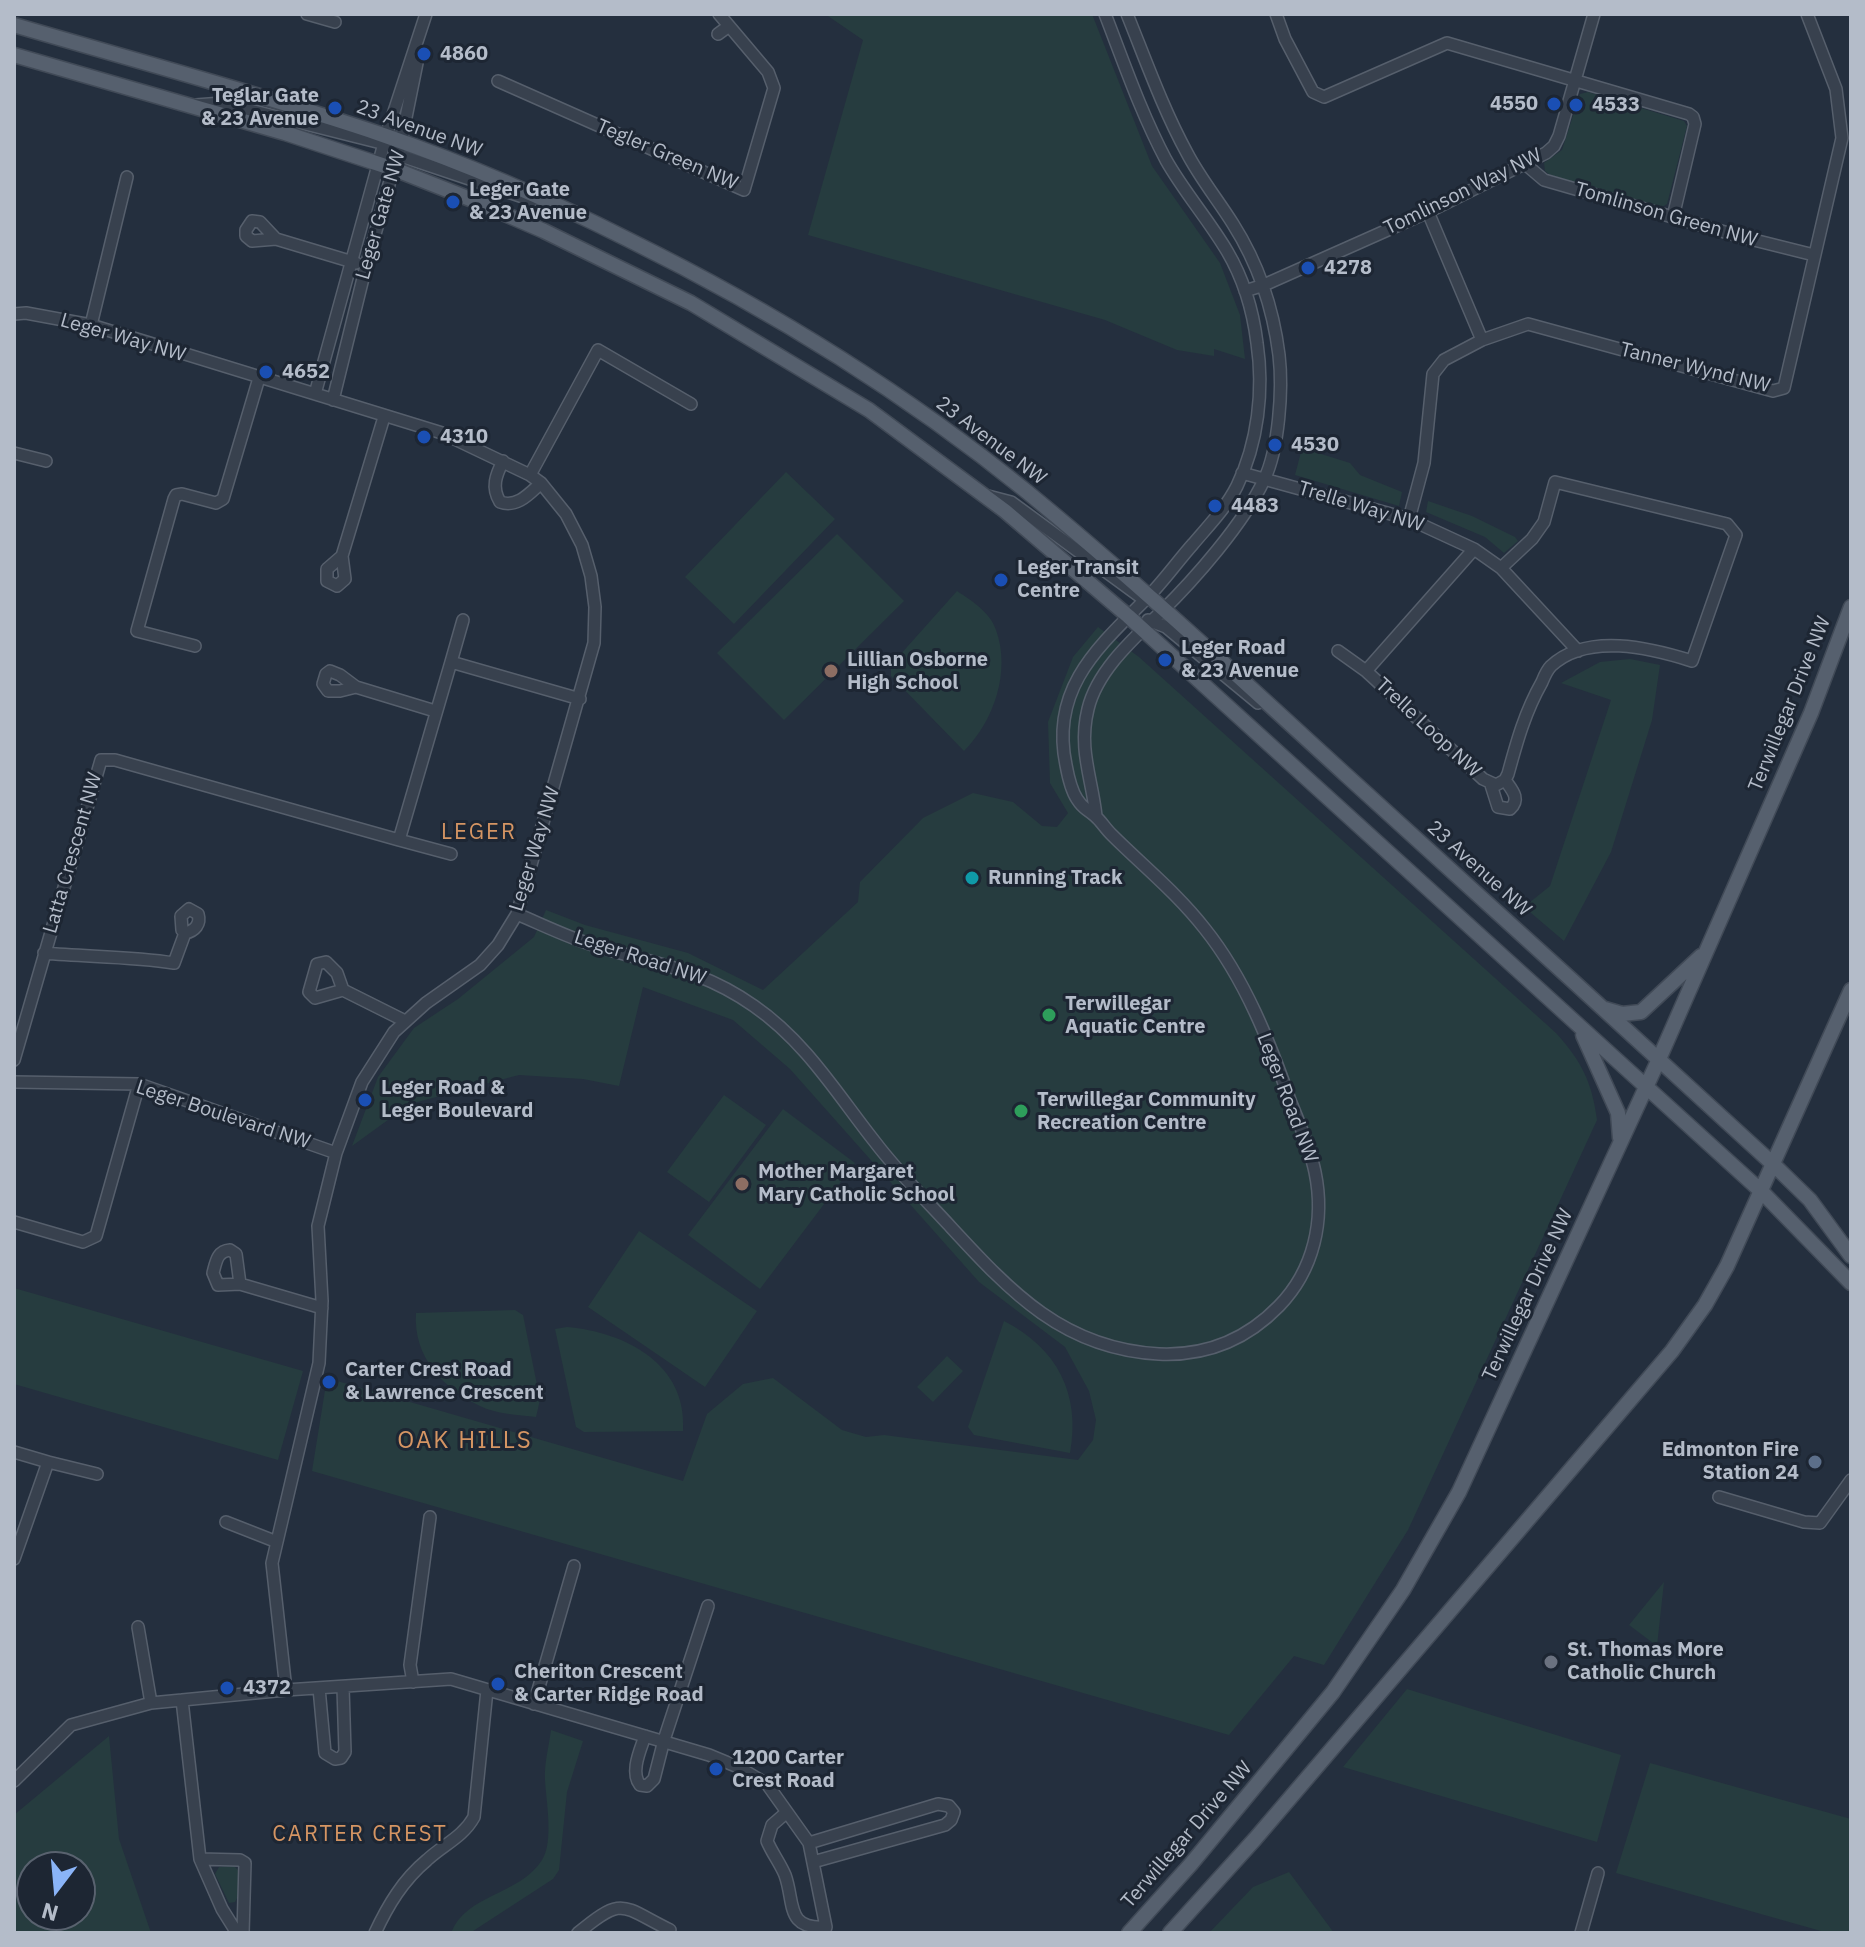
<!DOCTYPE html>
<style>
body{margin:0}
#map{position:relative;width:1865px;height:1947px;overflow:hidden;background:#242f3e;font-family:"IBM Plex Sans",sans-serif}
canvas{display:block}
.frame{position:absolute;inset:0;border:16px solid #b4bcc9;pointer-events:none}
.north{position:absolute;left:16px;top:1851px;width:80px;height:80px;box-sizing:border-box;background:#1d2633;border:2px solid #59626f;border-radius:50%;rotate:196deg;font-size:22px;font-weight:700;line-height:32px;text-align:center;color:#b4bcc9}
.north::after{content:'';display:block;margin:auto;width:28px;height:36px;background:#8ab4f8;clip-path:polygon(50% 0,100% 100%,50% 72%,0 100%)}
</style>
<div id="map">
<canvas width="1865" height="1947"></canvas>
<div class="frame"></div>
<div class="north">N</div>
</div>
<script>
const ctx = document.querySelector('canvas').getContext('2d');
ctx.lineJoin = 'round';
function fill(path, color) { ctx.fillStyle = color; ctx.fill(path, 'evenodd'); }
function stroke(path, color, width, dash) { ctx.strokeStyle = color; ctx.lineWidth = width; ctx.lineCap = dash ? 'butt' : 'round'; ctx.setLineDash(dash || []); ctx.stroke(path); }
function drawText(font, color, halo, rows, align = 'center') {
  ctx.font = font + ' "IBM Plex Sans",sans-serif'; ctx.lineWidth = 6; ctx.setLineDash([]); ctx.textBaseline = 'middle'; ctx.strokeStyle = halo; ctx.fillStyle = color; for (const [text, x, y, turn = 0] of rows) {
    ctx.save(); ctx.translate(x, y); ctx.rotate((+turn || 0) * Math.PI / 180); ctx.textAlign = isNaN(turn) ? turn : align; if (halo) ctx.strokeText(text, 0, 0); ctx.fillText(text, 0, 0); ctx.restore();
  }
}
const green = new Path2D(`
 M 825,14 L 1092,14 L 1152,166 L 1220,263 L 1240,315 L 1245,359 L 1214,349 L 1214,356 L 1177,350 L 1105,320 L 808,235 L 863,40 Z
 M 1588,92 L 1684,121 L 1687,126 L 1667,204 L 1662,207 L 1550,175 L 1545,171 L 1544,163 L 1562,150 L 1580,94 Z
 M 1302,448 L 1350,463 L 1360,475 L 1402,492 L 1399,506 L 1295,475 Z
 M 786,472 L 835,519 L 734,624 L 685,577 Z
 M 1428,501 L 1472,516 L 1515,537 L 1518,541 L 1504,553 L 1485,537 L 1426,512 Z
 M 837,534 L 904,601 L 784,720 L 717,653 Z
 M 957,591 C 972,601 990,612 996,630 C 1011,671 994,721 964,751 L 891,676 L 891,665 Z
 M 1098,627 L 1139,657 L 1556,1033 C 1582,1062 1592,1082 1597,1120 L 1408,1530 L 1324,1665 L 1294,1656 L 1229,1735 L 312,1471 L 327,1378 L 683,1481 L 707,1414 L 743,1384 L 773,1378 L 842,1430 L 866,1437 L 884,1435 L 1078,1460 L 1093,1440 L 1096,1420 L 1089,1391 L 1065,1347 L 979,1282 L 790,1069 L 733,1020 L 643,987 L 619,1086 L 583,1079 L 519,1075 L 410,1104 L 352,1146 L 378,1077 L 414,1028 L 458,999 L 534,937 L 546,910 L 585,925 L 688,953 L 763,990 L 858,902 L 860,882 L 923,818 L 973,793 L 1013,802 L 1042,826 L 1057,827 L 1068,813 L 1050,783 L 1048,722 L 1073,657 Z
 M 1630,659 L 1660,665 L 1652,720 L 1611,852 L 1564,941 L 1524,907 L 1550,886 L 1611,700 L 1561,683 L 1600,662 Z
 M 724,1095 L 766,1125 L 709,1202 L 667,1172 Z
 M 783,1109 L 855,1163 L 760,1289 L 688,1235 Z
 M 639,1231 L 757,1311 L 705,1387 L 588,1307 Z
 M 14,1288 L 303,1371 L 278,1460 L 14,1384 Z
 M 515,1310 L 523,1315 L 540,1400 L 536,1417 C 518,1415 496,1414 480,1406 C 442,1388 413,1356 416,1313 Z
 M 1004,1321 C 1057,1348 1081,1394 1070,1453 L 974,1435 L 968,1427 Z
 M 567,1327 C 625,1332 688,1364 683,1431 L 584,1432 L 576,1427 L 555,1329 Z
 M 947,1356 L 963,1371 L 933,1402 L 917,1387 Z
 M 1664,1582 L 1657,1646 L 1629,1625 Z
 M 1407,1689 L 1621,1755 L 1597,1842 L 1343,1767 Z
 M 551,1730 L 583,1741 L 567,1792 L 559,1870 L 553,1879 L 470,1933 L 451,1933 C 466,1894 520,1895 542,1860 C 554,1842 546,1800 545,1780 C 544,1764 549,1746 551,1730 Z
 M 109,1736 L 119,1839 L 151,1933 L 14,1933 L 14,1815 ZM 32,1867 L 80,1867 L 80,1915 L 32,1915 Z
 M 1650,1763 L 1851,1819 L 1851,1933 L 1828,1933 L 1616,1873 Z
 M 234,1866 L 240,1872 L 238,1896 L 235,1902 L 229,1903 L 215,1874 L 219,1867 Z
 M 1289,1872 L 1334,1933 L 1209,1933 L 1253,1887 Z`);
const minor = new Path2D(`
 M 307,14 L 335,22
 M 1276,14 L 1285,39 L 1313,92 L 1324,97 L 1447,43 L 1689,114 L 1693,117 L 1695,124 L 1673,217
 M 718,34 L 729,26
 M 498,81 L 744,190 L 774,88 L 768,72 L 719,14
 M 196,105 L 222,103 L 389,145
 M 393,156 L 398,155 L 532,200
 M 1524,163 L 1544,180 L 1742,237 L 1814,255
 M 1428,212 L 1482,340
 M 276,239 L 252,241 L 246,236 L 246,230 L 252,221 L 260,222 L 276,239 L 356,263
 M 1245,291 L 1264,285 L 1428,212 L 1546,153 L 1554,146 L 1559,136 L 1594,14
 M 14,314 L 26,313 L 91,325 L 442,433 L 530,475 L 541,483 L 566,514 L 582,545 L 591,576 L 595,607 L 594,643 L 517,914 L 498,945 L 480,965 L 426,1003 L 394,1032 L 362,1082 L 336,1153 L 318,1226 L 322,1301 L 319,1363 L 272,1563 L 286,1690
 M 91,325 L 127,177
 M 315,394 L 386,136 L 426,14
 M 333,400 L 366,266 L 401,142 L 419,53
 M 14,453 L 46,461
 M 503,461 C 496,475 491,487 500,502 C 517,508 529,494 541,483
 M 1242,473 L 1409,519 L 1474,549 L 1501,568 L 1578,651
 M 530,475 L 598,350 L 691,404
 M 988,496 L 1011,502 L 1142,598
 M 1409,519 L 1424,463 L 1433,374 L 1444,360 L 1482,340 L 1528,324 L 1773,391 L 1784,388 L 1842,138 L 1836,89 L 1807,14
 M 1474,549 L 1366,671 L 1483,779 L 1496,785 L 1505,780 L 1508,774 C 1517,741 1525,712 1542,682 C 1544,677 1547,670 1551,666 C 1587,632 1651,648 1692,661 L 1736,535 L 1727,524 L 1555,482 L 1544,522 L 1532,539 L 1501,568
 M 342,556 L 345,579 L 337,586 L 327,581 L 327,569 L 342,556 L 384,417
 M 1148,620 L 1166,627 L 1258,703
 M 195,646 L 137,631 L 174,499 L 176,495 L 182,494 L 216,503 L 223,499 L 259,378
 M 1338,651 L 1366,671
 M 451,662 L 463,620
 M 356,687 L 340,675 L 330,671 L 326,674 L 323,684 L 328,691 L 340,691 L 356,687 L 435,711
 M 1491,785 L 1498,807 L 1510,809 C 1521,799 1512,790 1505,780
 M 1096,816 C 1092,778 1078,749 1088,709 C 1097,671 1133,639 1160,613 C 1194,580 1244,523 1264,480 C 1279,449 1283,389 1279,355 C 1273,307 1259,265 1233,224 C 1218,200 1200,178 1187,153 C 1163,109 1146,61 1127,14
 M 399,840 L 451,854
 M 517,914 C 543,925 569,938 596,946 C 657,965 700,968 754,1006 C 806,1042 837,1094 875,1142 C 897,1171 923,1197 948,1224 C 1009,1290 1062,1349 1159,1354 C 1206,1356 1246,1340 1279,1306 C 1314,1270 1325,1220 1315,1172 C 1310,1148 1300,1125 1291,1103 C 1270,1043 1245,979 1205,929 C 1177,893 1143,866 1111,834 C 1105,828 1101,821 1095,816 C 1085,807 1084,810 1077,799 C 1071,790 1068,776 1066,765 C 1050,689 1097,648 1146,599 C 1163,582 1177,562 1193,544 C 1209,525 1226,508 1237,486 C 1258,443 1264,390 1257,343 C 1253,311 1243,278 1227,251 C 1208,219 1184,192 1166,160 C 1141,113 1124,63 1105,14
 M 44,953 C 87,957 131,956 174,963 L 185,933 L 182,930 L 181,916 L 189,909 L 198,914 C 201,924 195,931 185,933
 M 343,990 L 337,973 L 326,962 L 317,964 L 309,992 L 315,998 L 343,990 L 405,1021
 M 14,1060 L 101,760 L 115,760 L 399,840 L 451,662 L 580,699
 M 14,1082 L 139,1084 L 336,1153
 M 14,1222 L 83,1242 L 96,1236 L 139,1084
 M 240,1284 L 236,1254 L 230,1250 C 217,1251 216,1262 213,1273 L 218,1285 L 240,1284 L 322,1308
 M 14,1452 L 48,1462 L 14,1559
 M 48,1462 L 97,1474
 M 1719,1497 L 1804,1522 L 1820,1523 L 1851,1480
 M 226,1522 L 277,1542
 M 138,1627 L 151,1703
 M 413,1682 L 410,1665 L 430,1517
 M 319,1688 L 325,1753 L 335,1759 L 341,1758 L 345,1752 L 343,1687
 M 182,1700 L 200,1859 L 222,1909 L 237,1933
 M 534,1704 L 574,1566
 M 645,1736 C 640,1751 630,1772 640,1785 L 647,1786 L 654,1779 L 664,1740 L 708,1606
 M 14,1781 L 71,1725 L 151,1703 L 286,1690 L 451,1679 L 709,1755 L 738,1767 L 767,1784 L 809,1843 L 826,1927 L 824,1933
 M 787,1812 L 772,1825 L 767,1841 C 772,1853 780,1863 785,1875 C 795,1902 785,1930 826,1927
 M 809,1843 L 938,1804 L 949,1806 L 954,1812 L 951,1820 L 945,1825 L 813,1862
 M 200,1859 L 240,1860 L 245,1863 L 243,1933
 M 375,1933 C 388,1905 403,1880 427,1860 C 443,1845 463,1837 474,1817 L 487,1690
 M 578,1933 C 624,1895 621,1906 670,1930
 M 1581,1933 L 1598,1873`);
const major = new Path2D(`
 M 14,25 C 137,61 261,94 383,135 C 467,164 550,200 629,240 C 769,309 905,393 1026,491 C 1137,582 1241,679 1346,775 C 1489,905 1632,1034 1774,1165 L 1810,1200 L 1851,1256
 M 14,55 L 285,133 L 394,169 L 470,199 L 544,231 L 691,303 L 869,410 L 1005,511 L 1128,616 L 1762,1192 L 1851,1283
 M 1605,1009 L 1622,1014 L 1641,1012 L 1701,956
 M 1583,1035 L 1618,1113 L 1620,1138
 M 1129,1933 L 1191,1864 L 1333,1692 L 1403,1590 L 1459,1492 L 1659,1059 L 1811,713 L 1851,607
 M 1170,1933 L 1255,1839 L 1672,1351 L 1705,1305 L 1727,1266 L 1851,990`);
const markers = [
 [424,54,8,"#1a4fb4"],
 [1554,104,8,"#1a4fb4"],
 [1576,105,8,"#1a4fb4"],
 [335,108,8,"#1a4fb4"],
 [453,202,8,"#1a4fb4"],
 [1308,268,8,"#1a4fb4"],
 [266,372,8,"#1a4fb4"],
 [424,437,8,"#1a4fb4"],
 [1275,445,8,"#1a4fb4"],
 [1215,506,8,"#1a4fb4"],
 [1001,580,8,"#1a4fb4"],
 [1165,660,8,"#1a4fb4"],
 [831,671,8,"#8d6e63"],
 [972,878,8,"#0f9aa8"],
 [1049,1015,8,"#2e9e5b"],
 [365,1100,8,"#1a4fb4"],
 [1021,1111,8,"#2e9e5b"],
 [742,1184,8,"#8d6e63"],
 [329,1382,8,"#1a4fb4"],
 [1815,1462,8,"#5c6f8a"],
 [1551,1662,8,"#6b7280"],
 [498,1684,8,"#1a4fb4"],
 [227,1688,8,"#1a4fb4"],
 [716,1769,8,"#1a4fb4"]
];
const poiNames = [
 ["4860",440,54],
 ["Teglar Gate",319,96,"right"],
 ["& 23 Avenue",319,119,"right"],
 ["4550",1538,104,"right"],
 ["4533",1592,105],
 ["Leger Gate",469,190],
 ["& 23 Avenue",469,213],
 ["4278",1324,268],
 ["4652",282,372],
 ["4310",440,437],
 ["4530",1291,445],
 ["4483",1231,506],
 ["Leger Transit",1017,568],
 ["Centre",1017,591],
 ["Leger Road",1181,648],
 ["& 23 Avenue",1181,671],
 ["Lillian Osborne",847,660],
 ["High School",847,683],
 ["Running Track",988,878],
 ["Terwillegar",1065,1004],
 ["Aquatic Centre",1065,1027],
 ["Leger Road &",381,1088],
 ["Leger Boulevard",381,1111],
 ["Terwillegar Community",1037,1100],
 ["Recreation Centre",1037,1123],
 ["Mother Margaret",758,1172],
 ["Mary Catholic School",758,1195],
 ["Carter Crest Road",345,1370],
 ["& Lawrence Crescent",345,1393],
 ["Edmonton Fire",1799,1450,"right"],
 ["Station 24",1799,1473,"right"],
 ["St. Thomas More",1567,1650],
 ["Catholic Church",1567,1673],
 ["Cheriton Crescent",514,1672],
 ["& Carter Ridge Road",514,1695],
 ["4372",243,1688],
 ["1200 Carter",732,1758],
 ["Crest Road",732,1781]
];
const streetNames = [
 ["23 Avenue NW",419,129,20],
 ["Tegler Green NW",667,155,23],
 ["Tomlinson Way NW",1463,192,-26],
 ["Leger Gate NW",381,215,-74],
 ["Tomlinson Green NW",1666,215,16],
 ["Leger Way NW",123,338,16],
 ["Tanner Wynd NW",1695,368,14],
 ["23 Avenue NW",991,441,37],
 ["Trelle Way NW",1361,507,17],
 ["Terwillegar Drive NW",1790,704,-68],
 ["Trelle Loop NW",1428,728,43],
 ["Leger Way NW",535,849,-73],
 ["Latta Crescent NW",73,853,-74],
 ["23 Avenue NW",1479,869,42],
 ["Leger Road NW",640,958,18],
 ["Leger Road NW",1287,1098,69],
 ["Leger Boulevard NW",223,1115,18],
 ["Terwillegar Drive NW",1528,1295,-65],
 ["Terwillegar Drive NW",1187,1835,-49]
];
const neighbourhoodNames = [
 ["LEGER",479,833],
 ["CARTER CREST",360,1835]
];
const quarterNames = [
 ["OAK HILLS",465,1441]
];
fill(green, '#263c3f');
stroke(minor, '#565f6c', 14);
stroke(major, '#414a57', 17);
stroke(minor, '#38414e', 11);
stroke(major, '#56606e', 14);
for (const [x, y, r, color] of markers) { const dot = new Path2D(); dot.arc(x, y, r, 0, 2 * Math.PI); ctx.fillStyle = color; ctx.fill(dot); stroke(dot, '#1d2633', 3); }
drawText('bold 20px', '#b4bcc9', '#1d2633', poiNames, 'left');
drawText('20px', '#b4bcc9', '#1d2633', streetNames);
ctx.letterSpacing = '2px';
drawText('22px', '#d59563', '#1d2633', neighbourhoodNames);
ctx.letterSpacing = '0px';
ctx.letterSpacing = '2px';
drawText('24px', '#d59563', '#1d2633', quarterNames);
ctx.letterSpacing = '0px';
</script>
